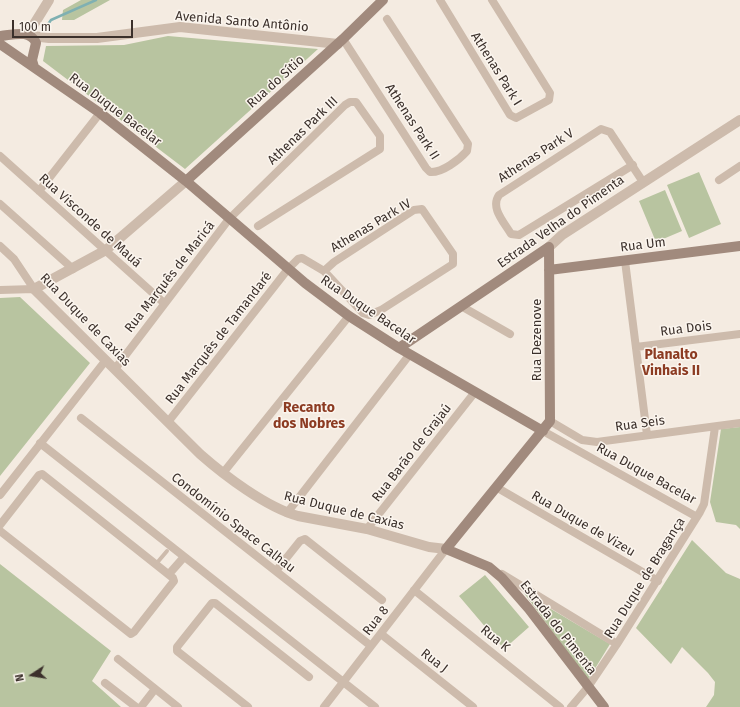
<!DOCTYPE html>
<meta charset="utf-8">
<style>
body{margin:0}
#map{position:relative;width:740px;height:707px;overflow:hidden;background:#f4ebe1;font-family:"Fira Sans",sans-serif}
canvas{display:block}
.north{position:absolute;left:12px;top:655px;width:40px;height:40px;-webkit-text-stroke:3px #fbf5ee;paint-order:stroke;rotate:258deg;font-size:11px;font-weight:700;line-height:16px;text-align:center;color:#3b302b}
.north::after{content:'';display:block;margin:auto;width:14px;height:18px;background:#3b302b;clip-path:polygon(50% 0,100% 100%,50% 72%,0 100%)}
.scale{position:absolute;left:12px;top:20px;width:121px;height:18px;box-sizing:border-box;border:2px solid #3b302b;border-top:0;padding-left:5px;font-size:12px;line-height:14px;white-space:nowrap;color:#3b302b;-webkit-text-stroke:3px #fbf5ee;paint-order:stroke}
</style>
<div id="map">
<canvas width="740" height="707"></canvas>
<div class="north">N</div>
<div class="scale">100 m</div>
</div>
<script>
const ctx = document.querySelector('canvas').getContext('2d');
ctx.lineJoin = 'round';
function fill(path, color) { ctx.fillStyle = color; ctx.fill(path, 'evenodd'); }
function stroke(path, color, width, dash) { ctx.strokeStyle = color; ctx.lineWidth = width; ctx.lineCap = dash ? 'butt' : 'round'; ctx.setLineDash(dash || []); ctx.stroke(path); }
function drawText(font, color, halo, rows, align = 'center') {
  ctx.font = font + ' "Fira Sans",sans-serif'; ctx.lineWidth = 3; ctx.setLineDash([]); ctx.textBaseline = 'middle'; ctx.strokeStyle = halo; ctx.fillStyle = color; for (const [text, x, y, turn = 0] of rows) {
    ctx.save(); ctx.translate(x, y); ctx.rotate((+turn || 0) * Math.PI / 180); ctx.textAlign = isNaN(turn) ? turn : align; if (halo) ctx.strokeText(text, 0, 0); ctx.fillText(text, 0, 0); ctx.restore();
  }
}
const green = new Path2D(`
 M 81,0 L 110,0 L 74,20 L 62,20 L 63,10 Z
 M 168,36 L 318,49 L 185,169 L 43,61 L 46,46 L 124,45 Z
 M 699,172 L 721,224 L 689,238 L 667,185 Z
 M 665,190 L 682,231 L 656,242 L 639,201 Z
 M 20,297 L 90,363 L 0,476 L 0,298 Z
 M 740,427 L 740,529 L 736,525 L 716,522 L 710,502 L 721,429 Z
 M 692,540 L 726,573 L 740,579 L 740,707 L 706,707 L 714,695 L 715,682 L 708,673 L 682,647 L 671,664 L 636,628 Z
 M 0,564 L 111,651 L 92,681 L 121,707 L 0,707 Z
 M 485,575 L 529,627 L 504,649 L 459,596 Z
 M 524,593 L 610,644 L 588,680 Z`);
const stream = new Path2D(`
 M 44,30 L 51,20 L 96,0`);
const service = new Path2D(`
 M 156,564 L 167,551`);
const minor = new Path2D(`
 M 440,0 L 510,115 L 516,118 L 549,100 L 550,93 L 492,0
 M 343,39 L 426,168 L 430,172 C 442,173 459,160 467,151 L 468,144 L 387,19
 M 0,156 L 164,303
 M 633,165 L 519,235 L 511,234 C 504,222 490,208 499,195 L 601,129 L 610,132 L 643,182
 M 719,180 L 740,166
 M 39,191 L 100,113
 M 0,204 L 73,269
 M 422,209 L 453,254 L 453,264 L 381,310 L 369,315 L 363,313 L 324,271 L 334,262 L 414,210 Z
 M 0,246 L 14,259 L 34,289
 M 625,261 L 647,435
 M 0,290 L 34,289
 M 461,306 L 510,334
 M 636,347 L 740,334
 M 115,369 L 229,219 L 345,105 L 350,102 L 356,102 L 380,136 L 380,149 L 258,226
 M 81,418 L 371,646
 M 550,421 L 582,440 L 597,442 L 740,423
 M 168,422 L 288,269 L 298,259 L 302,258 L 324,271
 M 543,431 L 697,517
 M 40,443 L 375,707
 M 223,473 L 349,316
 M 496,487 L 658,581
 M 0,495 L 106,360
 M 287,513 L 410,354
 M 0,525 L 39,475 L 42,474 L 173,578 L 174,581 L 134,632 L 131,634 L 0,531
 M 367,529 L 475,392
 M 276,571 L 300,541 L 305,539 L 382,600
 M 169,574 L 184,557
 M 502,574 L 617,644
 M 414,590 L 560,707
 M 381,634 L 473,707
 M 118,659 L 178,707
 M 105,683 L 136,707
 M 141,707 L 155,689
 M 248,707 L 177,651 L 177,647 L 212,603 L 215,603 L 309,677
 M 324,707 L 446,549
 M 571,707 L 588,687 L 617,644 L 700,512 L 704,504 L 715,427`);
const tertiary = new Path2D(`
 M 28,34 L 49,0
 M 32,36 L 49,38 L 97,38 L 180,27 L 338,44
 M 186,181 L 106,250 L 34,289 L 200,454 C 225,476 266,507 298,516 L 367,529 L 429,547 L 446,549
 M 549,247 L 562,235 L 740,120`);
const secondary = new Path2D(`
 M 0,36 C 13,35 30,29 36,43 L 32,60 L 34,67
 M 0,44 L 100,113 L 186,181 L 305,283 L 349,316 L 399,348 L 543,431
 M 186,181 L 343,39 L 383,0
 M 549,247 L 550,421 L 446,549 L 489,567 L 502,578 L 529,609 L 604,707
 M 549,270 L 740,246
 M 399,348 L 549,247`);
const streetNames = [
 ["Avenida Santo Antônio",242,22,5],
 ["Athenas Park I",496,69,58],
 ["Rua do Sítio",276,82,-42],
 ["Rua Duque Bacelar",115,110,37],
 ["Athenas Park II",412,122,57],
 ["Athenas Park III",303,131,-44],
 ["Athenas Park V",536,156,-33],
 ["Rua Visconde de Mauá",90,221,42],
 ["Estrada Velha do Pimenta",561,222,-35],
 ["Athenas Park IV",371,226,-31],
 ["Rua Um",643,245,-7],
 ["Rua Marquês de Maricá",170,277,-52],
 ["Rua Duque Bacelar",368,310,34],
 ["Rua Duque de Caxias",85,320,46],
 ["Rua Dois",686,329,-7],
 ["Rua Marquês de Tamandaré",219,338,-52],
 ["Rua Dezenove",537,340,-90],
 ["Rua Seis",640,424,-8],
 ["Rua Barão de Grajaú",412,453,-52],
 ["Rua Duque Bacelar",646,474,29],
 ["Rua Duque de Caxias",344,511,14],
 ["Condomínio Space Calhau",233,523,38],
 ["Rua Duque de Vizeu",583,524,30],
 ["Rua Duque de Bragança",645,578,-58],
 ["Rua 8",376,621,-52],
 ["Estrada do Pimenta",558,628,52],
 ["Rua K",495,639,39],
 ["Rua J",434,661,38]
];
const neighbourhoodNames = [
 ["Planalto",671,355],
 ["Vinhais II",671,371],
 ["Recanto",309,408],
 ["dos Nobres",309,424]
];
fill(green, '#b8c4a0');
stroke(stream, '#7fb0b2', 2.5);
stroke(service, '#cdbbac', 4);
stroke(minor, '#cdbbac', 8);
stroke(tertiary, '#cdbbac', 10);
stroke(secondary, '#a18a7d', 10);
drawText('13px', '#3b302b', '#fbf5ee', streetNames);
drawText('bold 14px', '#8c3b22', '#fbf5ee', neighbourhoodNames);
</script>
